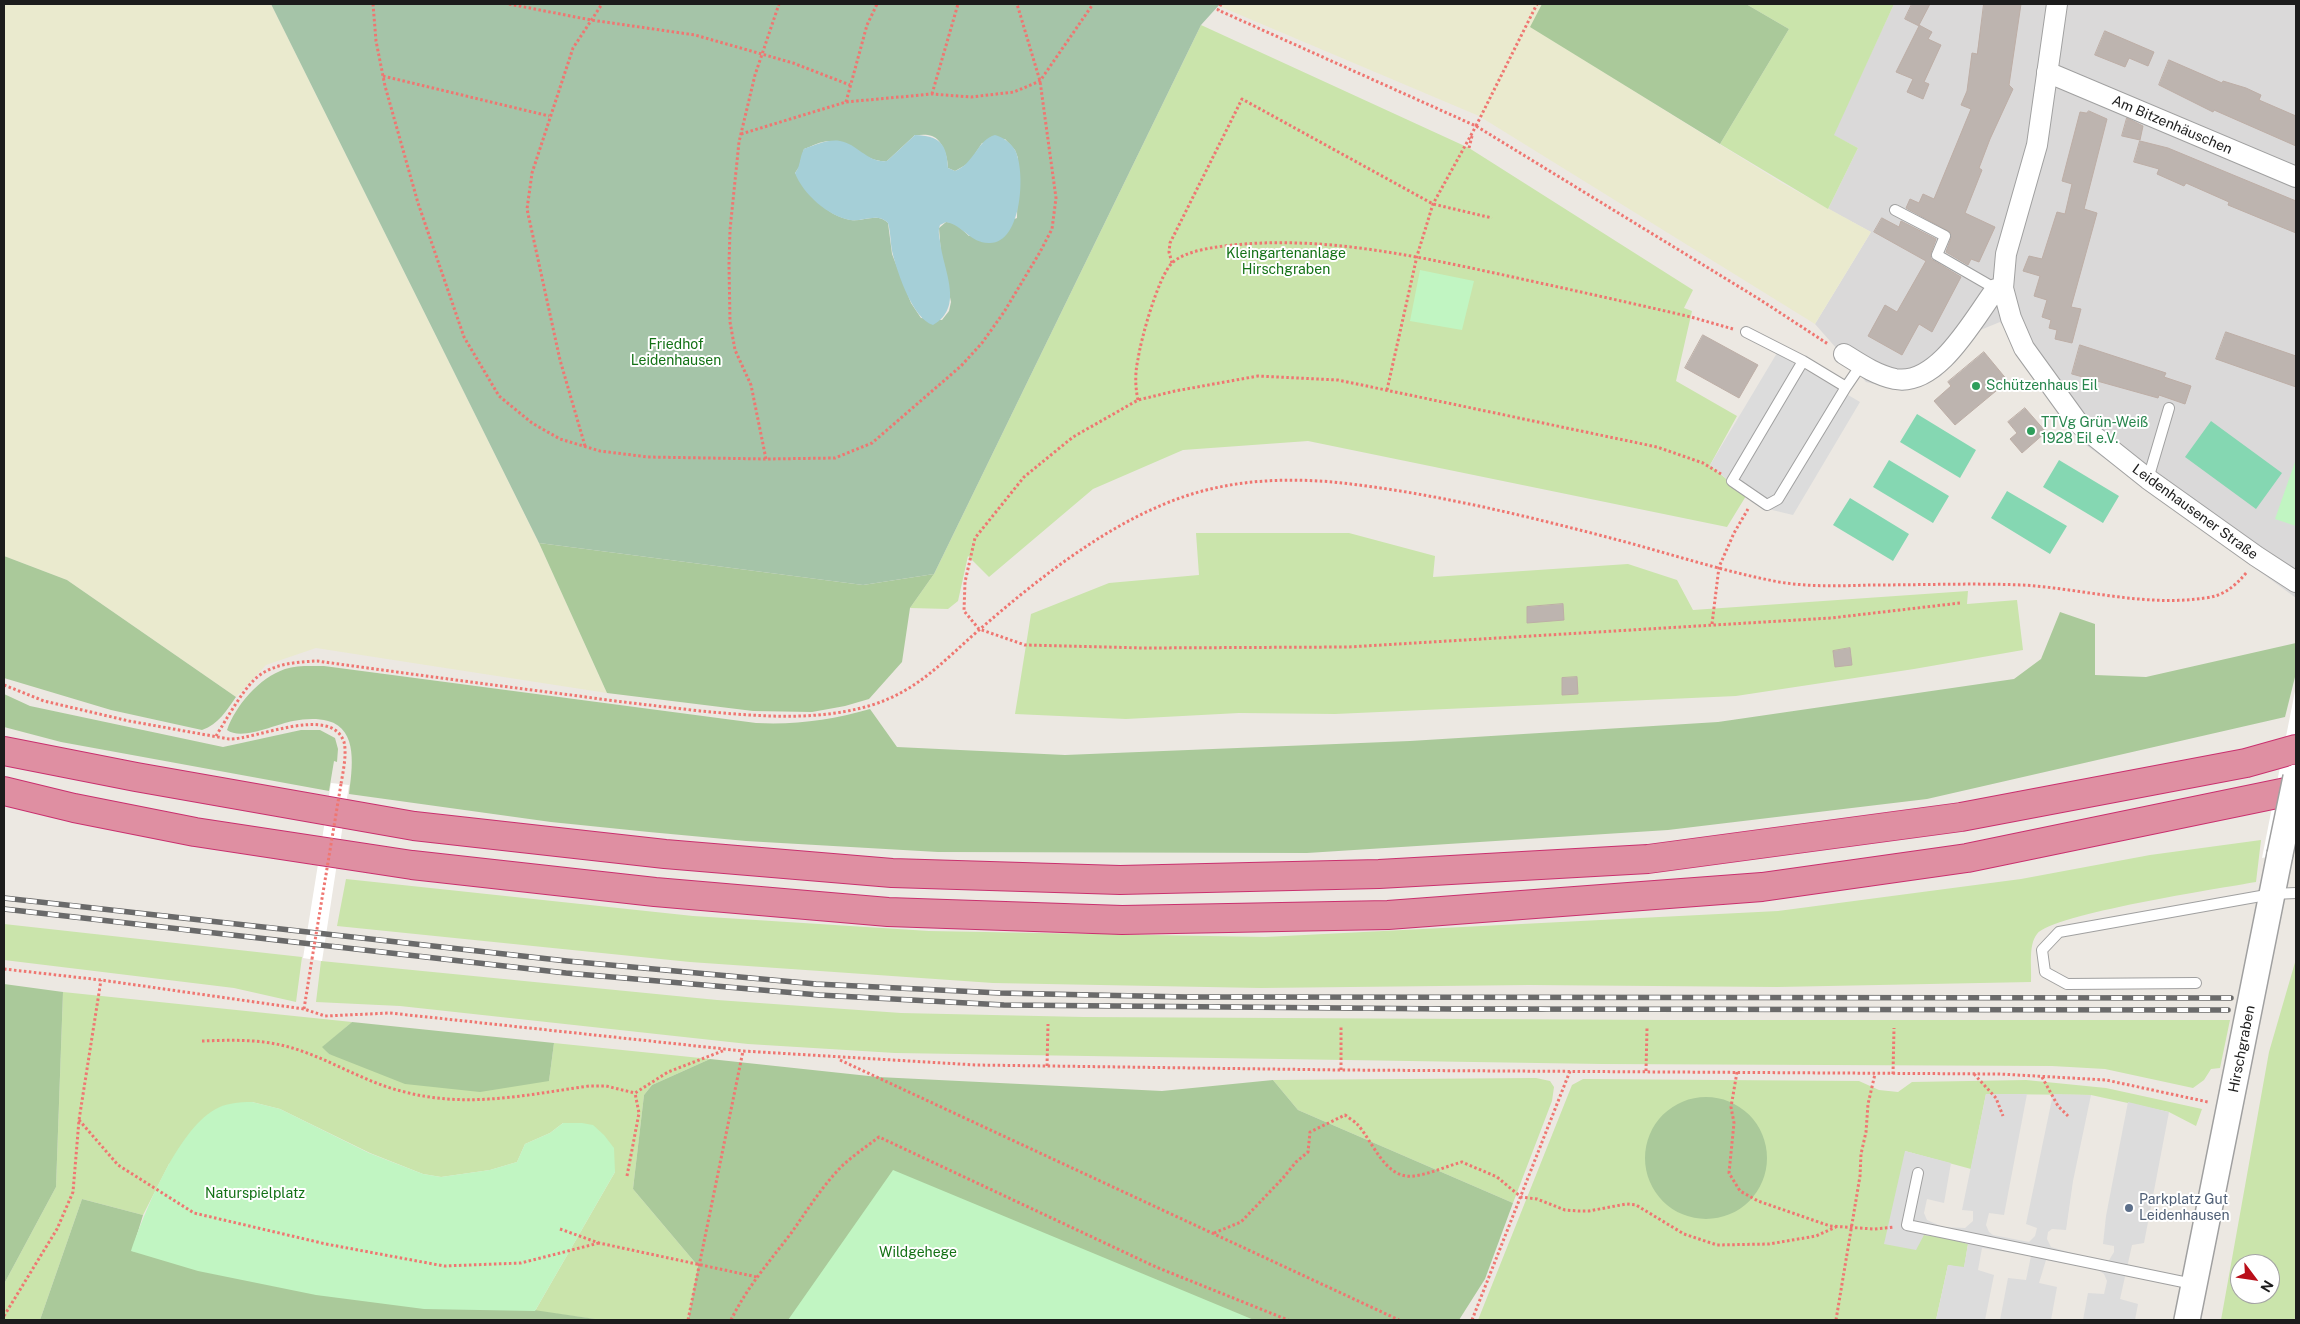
<!DOCTYPE html>
<meta charset="utf-8">
<style>
body{margin:0}
#map{position:relative;width:2300px;height:1324px;overflow:hidden;background:#ece8e2;font-family:"Public Sans",sans-serif}
canvas{display:block}
.frame{position:absolute;inset:0;border:5px solid #1c1c1c;pointer-events:none}
.north{position:absolute;left:2230px;top:1254px;width:50px;height:50px;box-sizing:border-box;background:#fff;border:1px solid #a4a4a4;border-radius:50%;rotate:121deg;font-size:14px;font-weight:700;line-height:20px;text-align:center;color:#1c1c1c}
.north::after{content:'';display:block;margin:auto;width:18px;height:22px;background:#b90e19;clip-path:polygon(50% 0,100% 100%,50% 72%,0 100%)}
</style>
<div id="map">
<canvas width="2300" height="1324"></canvas>
<div class="frame"></div>
<div class="north">N</div>
</div>
<script>
const ctx = document.querySelector('canvas').getContext('2d');
ctx.lineJoin = 'round';
function fill(path, color) { ctx.fillStyle = color; ctx.fill(path, 'evenodd'); }
function stroke(path, color, width, dash) { ctx.strokeStyle = color; ctx.lineWidth = width; ctx.lineCap = dash ? 'butt' : 'round'; ctx.setLineDash(dash || []); ctx.stroke(path); }
function drawText(font, color, halo, rows, align = 'center') {
  ctx.font = font + ' "Public Sans",sans-serif'; ctx.lineWidth = 4; ctx.setLineDash([]); ctx.textBaseline = 'middle'; ctx.strokeStyle = halo; ctx.fillStyle = color; for (const [text, x, y, turn = 0] of rows) {
    ctx.save(); ctx.translate(x, y); ctx.rotate((+turn || 0) * Math.PI / 180); ctx.textAlign = isNaN(turn) ? turn : align; if (halo) ctx.strokeText(text, 0, 0); ctx.fillText(text, 0, 0); ctx.restore();
  }
}
const residential = new Path2D(`
 M 1894,4 L 2296,4 L 2296,598 L 2079,440 L 2000,322 L 1973,333 L 1941,376 L 1903,391 L 1866,382 L 1815,324 L 1871,232 L 1828,209 L 1858,148 L 1833,135 Z`);
const farmland = new Path2D(`
 M 4,4 L 271,4 L 539,543 L 607,693 L 316,648 L 266,665 L 236,697 L 67,580 L 4,556 Z
 M 1220,4 L 1542,4 L 1531,27 L 1782,183 L 1871,232 L 1815,324 L 1479,116 L 1219,6 Z`);
const grass = new Path2D(`
 M 1746,4 L 1894,4 L 1834,135 L 1858,148 L 1828,209 L 1720,144 L 1789,29 Z
 M 1201,25 L 1469,148 L 1693,290 L 1684,308 L 1692,311 L 1676,381 L 1737,416 L 1710,465 L 1746,496 L 1727,527 L 1308,441 L 1183,450 L 1093,489 L 989,577 L 968,556 L 958,601 L 948,609 L 910,608 L 934,574 Z
 M 1196,533 L 1349,533 L 1435,556 L 1433,577 L 1628,564 L 1677,580 L 1693,610 L 1968,591 L 1967,604 L 2017,600 L 2023,650 L 1914,669 L 1736,696 L 1335,714 L 1239,713 L 1126,719 L 1015,714 L 1031,614 L 1109,583 L 1199,575 Z
 M 2261,840 L 2256,882 C 2222,888 2052,914 2037,934 C 2028,945 2032,968 2031,982 L 1777,987 L 1529,985 L 1261,988 L 993,983 L 690,962 L 337,926 L 346,879 L 693,916 L 929,931 L 1265,937 L 1778,911 L 2021,879 L 2150,855 Z
 M 4,924 L 302,957 L 296,1002 L 234,988 L 4,960 Z
 M 2296,959 L 2296,1320 L 2221,1320 L 2269,1052 ZM 2240,1264 L 2270,1264 L 2270,1294 L 2240,1294 Z
 M 321,961 L 717,1000 L 901,1013 L 1084,1017 L 1667,1020 L 2230,1020 L 2220,1068 L 2211,1069 L 2204,1080 L 2193,1088 L 2105,1069 L 2052,1066 L 1602,1064 L 895,1053 L 748,1044 L 400,1006 L 316,1002 Z
 M 63,992 L 352,1022 L 323,1047 L 329,1054 L 549,1081 L 554,1043 L 710,1059 L 652,1085 L 644,1095 L 633,1189 L 698,1266 L 688,1320 L 602,1320 L 535,1311 L 615,1172 L 563,1123 L 550,1133 L 525,1144 L 517,1162 L 490,1170 L 441,1177 L 423,1174 L 370,1153 L 280,1109 L 252,1102 L 169,1164 L 143,1215 L 82,1199 L 40,1320 L 4,1320 L 4,1284 L 56,1187 Z
 M 1536,1078 L 1550,1081 L 1554,1087 L 1552,1101 L 1513,1203 L 1298,1110 L 1273,1080 Z
 M 1583,1079 L 1859,1081 L 1879,1090 L 1898,1092 L 1912,1082 L 2026,1080 L 2106,1088 L 2202,1109 L 2196,1126 L 2169,1112 L 2091,1095 L 1986,1094 L 1971,1169 L 1905,1151 L 1924,1235 L 1948,1238 L 1968,1244 L 1964,1268 L 1948,1265 L 1936,1320 L 1478,1320 L 1572,1085 Z`);
const forest = new Path2D(`
 M 1542,4 L 1746,4 L 1789,29 L 1720,144 L 1530,27 Z
 M 539,543 L 863,585 L 934,574 L 910,608 L 902,662 L 869,699 L 845,706 L 812,712 L 753,711 L 607,693 Z
 M 4,556 L 67,580 L 236,697 C 226,711 219,724 202,730 L 111,710 L 4,678 Z
 M 2060,612 L 2095,624 L 2095,675 L 2146,677 L 2296,643 L 2296,673 L 2285,717 L 1927,799 L 1668,830 L 1307,853 L 938,852 L 746,841 L 649,832 L 551,822 L 349,794 C 352,770 359,729 328,721 C 316,718 305,719 293,721 C 276,724 242,741 227,730 C 236,705 259,678 285,669 C 297,665 311,666 324,666 L 756,723 C 796,725 832,720 870,709 L 897,747 L 1065,755 L 1410,741 L 1718,722 L 2014,679 L 2041,659 Z
 M 4,694 L 30,706 L 223,747 L 301,730 L 320,730 L 335,738 L 338,749 L 337,762 L 334,761 L 329,791 L 61,742 L 4,727 Z
 M 4,984 L 63,992 L 56,1187 L 4,1284 Z
 M 352,1022 L 554,1043 L 549,1081 L 480,1092 L 405,1084 L 329,1054 L 322,1047 Z
 M 710,1059 L 878,1077 L 1162,1091 L 1273,1080 L 1298,1110 L 1513,1203 L 1485,1279 L 1459,1320 L 688,1320 L 698,1266 L 633,1189 L 644,1095 L 652,1085 Z
 M1645 1158a61 61 0 1 1 122 0a61 61 0 1 1-122 0Z
 M 82,1199 L 143,1215 L 132,1251 L 602,1320 L 40,1320 Z`);
const cemetery = new Path2D(`
 M 271,4 L 1220,4 L 1201,25 L 934,574 L 863,585 L 539,543 ZM 915,135 C 920,135 927,134 932,136 C 943,140 948,158 948,168 L 955,171 L 969,163 L 982,143 L 1005,139 L 1015,150 L 1018,158 L 1017,218 L 969,236 L 955,223 L 946,222 L 939,228 L 941,254 L 951,302 L 949,311 L 942,320 L 921,318 L 911,303 L 892,254 L 888,223 C 877,212 863,222 851,220 C 825,216 810,192 795,173 L 799,167 L 804,149 C 812,146 823,140 831,141 C 851,143 867,163 887,161 Z`);
const park = new Path2D(`
 M 1420,270 L 1474,281 L 1462,330 L 1410,321 Z
 M 2296,459 L 2296,526 L 2275,519 Z
 M 252,1102 L 280,1109 L 369,1153 L 423,1174 L 441,1177 L 490,1170 L 517,1162 L 525,1144 L 550,1133 L 563,1123 L 582,1123 L 593,1125 L 604,1135 L 614,1148 L 615,1172 L 535,1311 L 424,1309 L 316,1295 L 198,1271 L 131,1251 C 145,1211 177,1132 214,1110 C 225,1103 239,1102 252,1102 Z
 M 893,1170 L 1254,1320 L 788,1320 Z`);
const pitch = new Path2D(`
 M 1917,414 L 1976,450 L 1960,478 L 1900,442 Z
 M 2211,421 L 2282,473 L 2256,509 L 2185,457 Z
 M 1889,460 L 1949,496 L 1933,523 L 1873,487 Z
 M 2059,460 L 2119,496 L 2103,523 L 2043,487 Z
 M 2007,491 L 2067,526 L 2050,554 L 1991,518 Z
 M 1850,498 L 1909,534 L 1893,561 L 1833,525 Z`);
const parking = new Path2D(`
 M 1777,353 L 1860,402 L 1793,515 L 1768,509 L 1746,496 L 1710,465 Z
 M 1986,1094 L 2027,1094 L 2004,1215 L 1989,1213 L 1986,1225 L 1989,1232 L 1993,1235 L 2029,1242 L 2035,1236 L 2037,1228 L 2026,1224 L 2053,1094 L 2091,1095 L 2073,1181 L 2066,1230 L 2052,1229 L 2048,1232 L 2047,1239 L 2051,1247 L 2103,1262 L 2108,1262 L 2114,1252 L 2114,1246 L 2103,1244 L 2106,1216 L 2128,1102 L 2169,1112 L 2144,1243 L 2132,1245 L 2120,1299 L 2138,1304 L 2135,1320 L 2083,1320 L 2088,1293 L 2104,1294 L 2107,1281 L 2104,1274 L 2098,1270 L 2046,1260 L 2039,1283 L 2057,1287 L 2051,1320 L 2000,1320 L 2008,1278 L 2026,1280 L 2031,1256 L 1982,1248 L 1978,1270 L 1994,1275 L 1985,1320 L 1936,1320 L 1948,1265 L 1964,1267 L 1968,1244 L 1948,1238 L 1924,1235 L 1916,1250 L 1884,1244 L 1905,1151 L 1951,1163 L 1944,1203 L 1927,1199 L 1924,1213 L 1927,1220 L 1943,1227 L 1965,1228 L 1973,1221 L 1973,1211 L 1962,1210 Z`);
const water = new Path2D(`
 M 915,135 C 939,136 947,143 948,168 L 955,171 C 974,164 978,139 995,135 C 1003,137 1011,143 1015,150 C 1026,171 1022,243 990,243 C 971,244 963,225 946,222 L 940,225 C 938,230 939,235 940,241 C 943,270 965,307 933,325 C 913,319 898,274 893,255 C 890,244 891,233 888,223 C 877,212 863,222 850,220 C 828,216 803,194 795,173 C 801,166 799,158 804,149 C 815,145 828,139 840,141 C 858,144 867,163 887,161 Z`);
const pier = new Path2D(`
 M 2296,686 L 2296,850 L 2262,858 Z
 M 331,783 L 349,785 L 322,961 L 303,958 Z`);
const building = new Path2D(`
 M 1912,4 L 1930,4 L 1919,25 L 1932,32 L 1928,39 L 1941,45 L 1924,82 L 1929,84 L 1923,99 L 1907,92 L 1913,79 L 1896,72 L 1919,26 L 1905,19 Z
 M 1984,4 L 2021,4 L 2009,85 L 2013,89 L 1990,139 L 1979,168 L 1982,170 L 1965,213 L 1995,227 L 1979,262 L 1971,259 L 1968,265 L 1946,252 L 1951,238 L 1950,232 L 1906,208 L 1910,199 L 1919,203 L 1923,194 L 1934,199 L 1971,109 L 1961,105 L 1967,91 L 1972,53 L 1977,54 Z
 M 2105,31 L 2154,52 L 2148,66 L 2129,58 L 2125,67 L 2095,55 Z
 M 2169,60 L 2222,83 L 2223,81 L 2246,88 L 2261,95 L 2259,100 L 2296,116 L 2296,146 L 2214,110 L 2213,112 L 2159,85 Z
 M 2089,111 L 2107,119 L 2084,209 L 2097,213 L 2071,307 L 2081,309 L 2072,343 L 2055,339 L 2057,330 L 2049,328 L 2051,320 L 2042,317 L 2047,300 L 2034,296 L 2040,276 L 2023,271 L 2029,256 L 2042,259 L 2057,212 L 2065,214 L 2072,184 L 2062,181 L 2080,112 L 2086,113 Z
 M 2127,118 L 2143,126 L 2140,140 L 2122,136 Z
 M 2140,141 L 2168,148 L 2296,201 L 2296,233 L 2228,205 L 2229,202 L 2186,183 L 2184,186 L 2157,174 L 2159,169 L 2134,162 Z
 M 1882,218 L 1899,227 L 1901,221 L 1936,239 L 1931,253 L 1931,259 L 1961,277 L 1932,332 L 1919,324 L 1902,355 L 1868,336 L 1885,305 L 1897,312 L 1926,261 L 1874,232 Z
 M 2226,332 L 2296,356 L 2296,387 L 2216,359 Z
 M 1703,335 L 1758,365 L 1739,398 L 1685,368 Z
 M 2080,345 L 2166,373 L 2164,377 L 2191,386 L 2185,404 L 2159,395 L 2158,398 L 2072,374 Z
 M 1984,352 L 2008,381 L 1955,425 L 1934,401 L 1951,386 L 1948,382 Z
 M 2025,408 L 2046,432 L 2022,453 L 2010,439 L 2017,433 L 2008,422 Z
 M 1563,604 L 1564,620 L 1527,623 L 1527,607 Z
 M 1850,648 L 1852,665 L 1835,667 L 1833,651 Z
 M 1577,677 L 1578,694 L 1562,695 L 1562,678 Z`);
const path = new Path2D(`
 M 373,4 L 376,41 L 385,86 L 418,203 L 464,337 L 499,396 L 532,423 L 560,439 L 600,451 L 648,457 L 766,459 L 835,458 L 872,443 L 961,366 L 982,343 L 1004,312 L 1040,252 L 1052,229 L 1056,198 L 1040,81 L 1017,4
 M 509,4 L 591,20 L 695,35 L 793,63 L 850,85
 M 1221,4 L 1218,10 L 1476,126 L 1759,299 L 1828,344
 M 383,76 L 549,116
 M 932,94 L 958,4
 M 846,102 L 867,25 L 877,4
 M 1476,126 L 1537,4
 M 741,134 L 846,102 L 932,94 L 971,97 L 1014,92 L 1040,81 L 1093,4
 M 1469,148 L 1472,136
 M 1172,263 L 1169,252 L 1170,243 L 1242,99 L 1433,204 L 1492,218
 M 1387,390 L 1417,256 L 1433,204 L 1476,126
 M 1138,400 C 1135,386 1135,373 1138,359 C 1141,339 1158,277 1172,263 C 1186,250 1216,247 1233,245 C 1323,236 1411,255 1499,274 C 1563,288 1627,302 1691,317 L 1733,329
 M 585,446 L 560,360 L 527,209 L 532,173 L 573,48 L 602,4
 M 766,459 L 751,385 L 735,350 L 730,322 L 729,264 L 730,230 L 739,142 L 755,75 L 779,4
 M 1721,474 L 1703,463 L 1657,447 L 1338,380 L 1258,376 L 1175,391 L 1138,400 L 1073,437 L 1024,477 L 975,538 L 965,582 L 964,611 L 979,629 L 1025,645 L 1144,648 L 1348,647 L 1831,618 L 1960,603
 M 1712,624 L 1719,567 L 1734,533 L 1748,509
 M 4,685 L 44,701 L 129,721 L 229,739 C 255,740 331,704 344,742 C 347,754 343,772 341,784
 M 216,736 C 226,720 241,693 254,680 C 270,664 295,662 317,661 C 404,673 491,685 579,696 C 619,702 659,706 700,711 C 757,716 816,722 872,705 C 919,690 943,661 979,630 C 1040,577 1114,518 1192,494 C 1237,480 1286,478 1333,482 C 1430,492 1527,516 1622,541 C 1674,555 1726,572 1779,582 C 1809,587 1841,586 1871,585 C 1922,585 1972,583 2023,585 C 2084,589 2145,607 2205,598 C 2224,596 2235,586 2247,572
 M 4,969 L 101,980 L 304,1009 L 325,1016 L 390,1013 L 743,1051 L 976,1065 L 1341,1070 L 2000,1074 L 2106,1080 L 2208,1102
 M 304,1009 L 312,959
 M 202,1041 C 229,1040 258,1039 285,1046 C 325,1056 361,1081 401,1091 C 466,1109 525,1095 589,1086 L 606,1086 L 635,1093 L 668,1072 L 725,1050
 M 840,1060 L 1399,1320
 M 1047,1066 L 1048,1024
 M 1341,1070 L 1341,1027
 M 1646,1071 L 1647,1028
 M 1737,1072 L 1731,1107 L 1734,1123 L 1729,1173 L 1740,1191 L 1758,1201 L 1830,1226 L 1874,1229 L 1894,1227
 M 1893,1074 L 1894,1028
 M 1974,1074 L 1996,1098 L 2003,1116
 M 2042,1077 L 2058,1106 L 2068,1116
 M 79,1120 L 118,1165 L 194,1213 L 326,1244 L 444,1266 L 521,1263 L 599,1243
 M 627,1176 L 639,1113 L 635,1093
 M 560,1229 L 599,1243 L 757,1277
 M 1214,1233 L 1241,1222 L 1283,1178 L 1296,1162 L 1308,1152 L 1310,1132 L 1345,1115 C 1349,1118 1354,1121 1357,1124 C 1373,1141 1385,1180 1414,1176 C 1430,1174 1447,1166 1462,1162 L 1497,1177 L 1521,1197 L 1537,1199 L 1565,1210 L 1579,1211 L 1589,1211 L 1626,1204 L 1636,1205 L 1684,1234 L 1717,1245 L 1769,1244 L 1816,1236 L 1836,1227
 M 4,1316 L 57,1229 L 73,1192 L 79,1120 L 101,980
 M 688,1320 L 743,1051
 M 731,1320 C 747,1287 770,1261 792,1232 C 808,1209 823,1185 843,1165 C 854,1155 867,1146 879,1137 L 1156,1267 L 1288,1320
 M 1472,1320 L 1570,1071
 M 1836,1320 L 1860,1176 L 1861,1154 L 1866,1132 L 1868,1104 L 1875,1074`);
const service = new Path2D(`
 M 1895,210 L 1945,236 L 1937,255 L 1996,289
 M 1746,332 L 1803,361 L 1846,387 L 1861,365
 M 1803,361 L 1732,481 L 1767,505 L 1778,499 L 1846,387
 M 2148,479 L 2169,408
 M 2196,983 L 2067,984 L 2045,972 L 2042,950 L 2059,932 L 2272,894 L 2296,893
 M 1918,1173 L 1907,1225 L 2193,1284`);
const minor = new Path2D(`
 M 2057,4 L 2037,145 L 2006,254 L 2003,288 L 2011,318 L 2024,348 L 2079,424 L 2148,479 L 2256,556 L 2296,582
 M 2047,72 L 2296,177
 M 1844,354 C 1860,364 1876,375 1895,379 C 1938,387 1974,318 1996,289 L 2003,288`);
const tertiary = new Path2D(`
 M 2187,1320 L 2280,854`);
const motorway = new Path2D(`
 M 4,751 L 136,777 L 414,826 L 665,854 L 892,873 L 1120,880 L 1379,874 L 1648,859 L 1961,817 L 2246,763 L 2296,749
 M 4,791 L 74,808 L 195,832 L 412,865 L 655,892 L 888,912 L 1122,920 L 1388,915 L 1762,887 L 1967,858 L 2296,790`);
const rail = new Path2D(`
 M 4,898 L 567,961 L 816,984 L 1000,993 L 1186,997 L 2231,998
 M 4,909 L 566,973 L 819,995 L 1004,1005 L 1452,1009 L 2228,1010`);
const pathBridge = new Path2D(`
 M 312,959 L 341,784`);
const tertiaryBridge = new Path2D(`
 M 2280,854 L 2296,777`);
const markers = [
 [1976,386,5,"#2e9e5b"],
 [2031,431,5,"#2e9e5b"],
 [2129,1208,5,"#5c6f8a"]
];
const streetNames = [
 ["Am Bitzenhäuschen",2172,125,23],
 ["Leidenhausener Straße",2195,512,36],
 ["Hirschgraben",2242,1049,-79]
];
const parkNames = [
 ["Kleingartenanlage",1286,254],
 ["Hirschgraben",1286,270],
 ["Friedhof",676,345],
 ["Leidenhausen",676,361],
 ["Naturspielplatz",255,1194],
 ["Wildgehege",918,1253]
];
const leisureNames = [
 ["Schützenhaus Eil",1986,386],
 ["TTVg Grün-Weiß",2041,423],
 ["1928 Eil e.V.",2041,439]
];
const serviceNames = [
 ["Parkplatz Gut",2139,1200],
 ["Leidenhausen",2139,1216]
];
fill(residential, '#dad9d9');
fill(farmland, '#eaeace');
fill(grass, '#cae4ab');
fill(forest, '#aac99a');
fill(cemetery, '#a5c4a8');
fill(park, '#c1f5c2');
fill(pitch, '#85d7b2');
fill(parking, '#dcdcdc');
fill(water, '#a5cfd7');
fill(pier, '#fff');
fill(building, '#bdb4af');
stroke(building, '#bdaea6', 1);
stroke(service, '#a0a0a0', 12);
stroke(minor, '#a0a0a0', 22);
stroke(tertiary, '#a0a0a0', 28);
stroke(motorway, '#c9306e', 30);
stroke(path, '#ef7671', 3, [2.5, 2.5]);
stroke(service, '#fff', 10);
stroke(minor, '#fff', 20);
stroke(tertiary, '#fff', 25);
stroke(motorway, '#df8fa2', 28);
stroke(rail, '#6a6a6a', 5.5);
stroke(rail, '#fff', 4, [11]);
stroke(tertiaryBridge, '#a0a0a0', 28, []);
stroke(pathBridge, '#ef7671', 3, [2.5, 2.5]);
stroke(tertiaryBridge, '#fff', 25);
for (const [x, y, r, color] of markers) { const dot = new Path2D(); dot.arc(x, y, r, 0, 2 * Math.PI); ctx.fillStyle = color; ctx.fill(dot); stroke(dot, '#fff', 2); }
drawText('14px', '#1c1c1c', '#fff', streetNames);
drawText('14px', '#137115', '#fff', parkNames);
drawText('14px', '#27864d', '#fff', leisureNames, 'left');
drawText('14px', '#4e5e75', '#fff', serviceNames, 'left');
</script>
